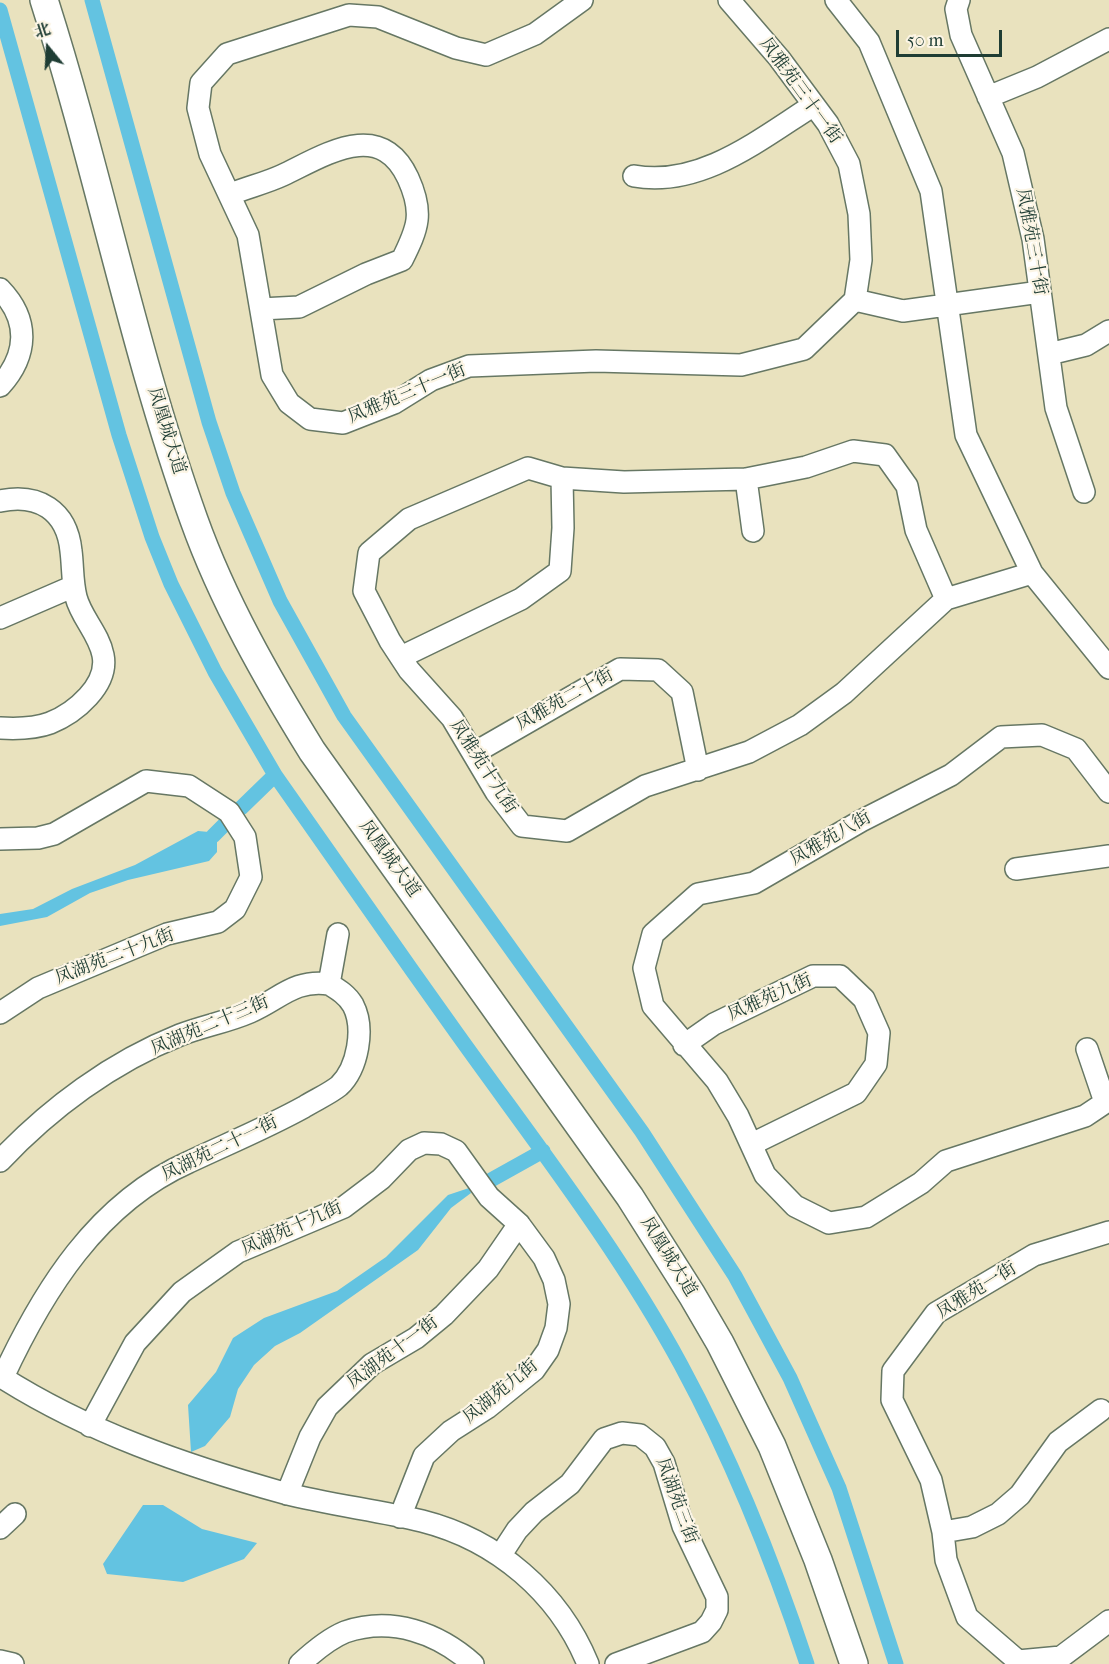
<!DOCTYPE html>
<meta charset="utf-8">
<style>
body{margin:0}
#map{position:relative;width:1109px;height:1664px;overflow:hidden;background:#e9e2be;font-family:"IM FELL French Canon","Noto Serif SC",serif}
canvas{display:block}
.north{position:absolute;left:18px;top:18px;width:60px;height:60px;-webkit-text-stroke:4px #fcf5e5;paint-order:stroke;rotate:342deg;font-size:16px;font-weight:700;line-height:24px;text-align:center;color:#1f3d34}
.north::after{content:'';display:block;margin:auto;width:21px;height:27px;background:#1f3d34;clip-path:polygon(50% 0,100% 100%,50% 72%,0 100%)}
.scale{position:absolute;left:896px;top:30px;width:106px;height:27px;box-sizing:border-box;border:3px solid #1f3d34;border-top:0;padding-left:8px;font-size:18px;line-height:21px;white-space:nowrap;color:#1f3d34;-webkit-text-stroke:4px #fcf5e5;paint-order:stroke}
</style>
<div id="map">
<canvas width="1109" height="1664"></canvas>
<div class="north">北</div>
<div class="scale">50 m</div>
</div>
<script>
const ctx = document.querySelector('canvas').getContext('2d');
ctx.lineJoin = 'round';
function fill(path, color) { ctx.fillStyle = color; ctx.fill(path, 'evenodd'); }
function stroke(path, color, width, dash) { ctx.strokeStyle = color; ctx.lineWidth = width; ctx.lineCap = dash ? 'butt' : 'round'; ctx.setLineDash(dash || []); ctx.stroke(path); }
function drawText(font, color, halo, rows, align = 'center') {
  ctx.font = font + ' "IM FELL French Canon","Noto Serif SC",serif'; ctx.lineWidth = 4.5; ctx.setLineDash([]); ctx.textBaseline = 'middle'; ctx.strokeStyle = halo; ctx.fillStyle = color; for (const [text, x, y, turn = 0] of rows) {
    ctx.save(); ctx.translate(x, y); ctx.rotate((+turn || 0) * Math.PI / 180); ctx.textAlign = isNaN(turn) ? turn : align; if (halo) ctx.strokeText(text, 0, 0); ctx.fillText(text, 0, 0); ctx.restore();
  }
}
const water = new Path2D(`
 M 198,831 L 209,832 L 217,841 L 217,852 L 209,861 L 128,880 L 90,893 L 47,917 L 0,926 L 0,914 L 33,909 L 72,889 L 135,865 Z
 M 469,1188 L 471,1193 L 451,1208 L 418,1250 L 300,1333 L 275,1346 L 254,1365 L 238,1389 L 230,1417 L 205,1446 L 191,1452 L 188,1405 L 216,1372 L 233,1338 L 264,1318 L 337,1291 L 386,1257 L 448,1195 Z
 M 143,1505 L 163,1505 L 202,1529 L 257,1543 L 244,1559 L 183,1582 L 107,1574 L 103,1564 Z`);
const canal = new Path2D(`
 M 92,0 L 209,422 L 233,493 L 280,601 L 344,716 L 642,1132 L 735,1276 L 790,1378 L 839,1488 L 896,1664
 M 0,10 L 119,435 L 152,537 L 171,584 L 215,672 L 275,775 C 334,859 393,944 453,1028 C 532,1139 616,1245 681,1365 C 733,1461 773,1561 807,1664
 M 241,808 L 275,775
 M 213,836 L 224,825
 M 491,1180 L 543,1151`);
const minor = new Path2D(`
 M 582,0 L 535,34 L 486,55 L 456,48 L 378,17 L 349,15 L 227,54 L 201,83 L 198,108 L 210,154 L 248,235 L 272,375 L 289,403 L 310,419 L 343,423 L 394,403 L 431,380 L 469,366 L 596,361 L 741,365 L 804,349 L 855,300 L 861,260 L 859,214 L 849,164 L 828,124 L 779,58 L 729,0
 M 836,0 L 869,42 L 931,191 L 966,435 L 1032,573 L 1109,668
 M 959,0 L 956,9 L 961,35 L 1013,153 L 1033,239 L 1056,408 L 1084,492
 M 988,97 L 1037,77 L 1109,39
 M 634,176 C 701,188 760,139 814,105
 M 231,194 C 248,187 266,183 283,175 C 325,155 380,118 408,178 C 424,213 418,228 402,260 L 366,274 L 299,307 L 261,309
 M 0,289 C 30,320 28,355 0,386
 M 855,300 L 903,311 L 1040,292
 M 1049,354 L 1086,345 L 1109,331
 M 746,479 L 753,531
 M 0,501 C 38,493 67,510 71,551 C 73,566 72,581 76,597 C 81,617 99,634 103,655 C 109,685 75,713 50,723 C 34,729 17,729 0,728
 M 946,599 L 916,530 L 907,486 L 885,455 L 853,451 L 806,467 L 746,479 L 624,482 L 562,478 L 528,468 L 409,519 L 369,553 L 364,591 L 390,641 L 409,670 L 452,718 L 496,792 L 522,826 L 567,831 L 645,786 L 749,752 L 800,725 L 844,693 L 946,599 L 1032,573
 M 0,618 L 74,586
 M 401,657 L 521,599 L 560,571 L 563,528 L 562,478
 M 474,753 L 620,669 L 658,670 L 682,692 L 698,770
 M 1109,792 L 1076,749 L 1042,735 L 1001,737 L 951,775 L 861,821 L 754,883 L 698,894 L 653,934 L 644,968 L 653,1006 L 717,1081 L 738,1116 L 765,1175 L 795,1206 L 829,1223 L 866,1217 L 921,1183 L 946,1161 L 1085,1116 L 1109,1100
 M 0,839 L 38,838 L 54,834 L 146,781 L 189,786 L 229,812 L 245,837 L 251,877 L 235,909 L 218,922 L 167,934 L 38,988 L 0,1013
 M 1016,869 L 1109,856
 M 684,1045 L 714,1024 L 813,976 L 840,976 L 864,999 L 879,1033 L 876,1064 L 856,1093 L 752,1144
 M 1087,1049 L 1105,1102
 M 0,1161 C 50,1108 112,1062 180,1035 C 203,1026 227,1022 250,1012 C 280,999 294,979 329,984 L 338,934
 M 1109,1232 L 1034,1255 L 936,1313 L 893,1371 L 892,1400 L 931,1480 L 943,1532 L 946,1560 L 967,1617 L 1018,1661 L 1061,1657 L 1109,1621
 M 0,1376 C 88,1432 184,1465 284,1493 C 330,1505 377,1510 422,1521 C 497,1540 559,1593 588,1664
 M 3,1377 C 43,1291 97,1203 189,1162 C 227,1144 266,1128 304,1107 C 315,1100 329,1094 339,1086 C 358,1068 365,1028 353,1005 C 347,995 339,990 329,984
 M 90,1426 L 135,1343 L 182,1292 L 238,1252 L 344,1207 L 381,1179 L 409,1150 L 424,1143 L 441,1144 L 456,1151 L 489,1197 L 519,1224 L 544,1258 L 554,1280 L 559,1304 L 556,1328 L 548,1350 L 534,1370 L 487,1408 L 451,1431 L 424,1456 L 400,1517
 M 287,1494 L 310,1437 L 327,1407 L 372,1364 L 416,1338 L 444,1315 L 488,1269 L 519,1224
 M 0,1528 L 15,1514
 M 943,1532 L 972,1527 L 998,1514 L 1020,1495 L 1058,1442 L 1101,1410
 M 500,1556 L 517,1530 L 534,1512 L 570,1484 L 604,1439 L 622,1433 L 640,1435 L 655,1447 L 664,1463 L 683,1526 L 717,1597 L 717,1610 L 711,1622 L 702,1632 L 616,1664
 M 0,1661 L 13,1664
 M 300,1664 C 313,1652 328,1639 345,1632 C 392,1616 438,1633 473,1664`);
const major = new Path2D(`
 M 44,0 C 99,172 133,350 194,520 C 223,601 267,678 312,751 L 630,1197 L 692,1295 L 720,1343 L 772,1446 L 818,1560 L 854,1664`);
const streetNames = [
 ["凤雅苑三十一街",800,91,54],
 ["凤雅苑三十街",1031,242,80],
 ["凤雅苑三十一街",407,394,-23],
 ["凤凰城大道",166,431,73],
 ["凤雅苑二十街",565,700,-29],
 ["凤雅苑十九街",483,767,57],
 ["凤雅苑八街",831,839,-30],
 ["凤凰城大道",389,859,54],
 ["凤湖苑二十九街",115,957,-21],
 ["凤雅苑九街",770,998,-24],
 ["凤湖苑二十三街",210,1026,-23],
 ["凤湖苑二十一街",220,1149,-26],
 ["凤湖苑十九街",292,1229,-24],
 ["凤凰城大道",668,1257,58],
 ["凤雅苑一街",977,1291,-32],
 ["凤湖苑十一街",393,1353,-37],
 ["凤湖苑九街",501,1392,-39],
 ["凤湖苑三街",676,1501,70]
];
fill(water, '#63c3e1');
stroke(canal, '#63c3e1', 15);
stroke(minor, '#667764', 24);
stroke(major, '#667764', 30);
stroke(minor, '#fff', 21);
stroke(major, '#fff', 27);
drawText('18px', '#1f3d34', '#fcf5e5', streetNames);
</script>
